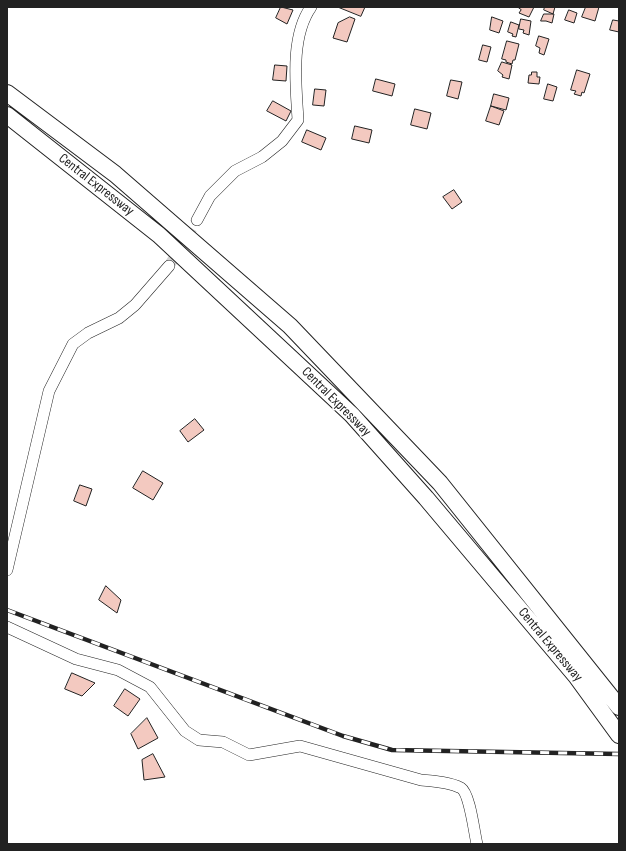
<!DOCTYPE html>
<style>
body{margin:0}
#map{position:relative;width:626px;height:851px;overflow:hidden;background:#fff;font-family:"Sofia Sans Condensed",sans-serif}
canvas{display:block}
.frame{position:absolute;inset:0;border:8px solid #222;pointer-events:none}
</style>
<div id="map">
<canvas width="626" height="851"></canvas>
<div class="frame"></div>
</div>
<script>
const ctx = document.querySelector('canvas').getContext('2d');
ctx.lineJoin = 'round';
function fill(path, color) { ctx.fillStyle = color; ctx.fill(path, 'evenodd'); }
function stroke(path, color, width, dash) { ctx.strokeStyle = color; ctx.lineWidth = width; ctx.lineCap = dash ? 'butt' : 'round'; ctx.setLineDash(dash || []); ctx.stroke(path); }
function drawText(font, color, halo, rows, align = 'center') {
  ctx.font = font + ' "Sofia Sans Condensed",sans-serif'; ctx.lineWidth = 3; ctx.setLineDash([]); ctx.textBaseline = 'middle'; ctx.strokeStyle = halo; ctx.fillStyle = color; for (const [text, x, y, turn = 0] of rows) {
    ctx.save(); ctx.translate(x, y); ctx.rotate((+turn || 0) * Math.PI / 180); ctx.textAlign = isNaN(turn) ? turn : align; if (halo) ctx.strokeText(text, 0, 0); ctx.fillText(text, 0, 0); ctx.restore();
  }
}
const building = new Path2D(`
 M 281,7 L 293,10 L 287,24 L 276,18 Z
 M 338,7 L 365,7 L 361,16 Z
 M 518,7 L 534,7 L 529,17 L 519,13 L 521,10 Z
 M 545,7 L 555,7 L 553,14 L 544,10 Z
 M 586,7 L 599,7 L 595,21 L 582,17 Z
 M 569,10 L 577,13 L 574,23 L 565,20 Z
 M 544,14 L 554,14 L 552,23 L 546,21 L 541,21 Z
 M 350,17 L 355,19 L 347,42 L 333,38 L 338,23 Z
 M 492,17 L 503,21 L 499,33 L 490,30 Z
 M 521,19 L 531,21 L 529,35 L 523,33 L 524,30 L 519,29 Z
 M 613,20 L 619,21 L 619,32 L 610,30 Z
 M 511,22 L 519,25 L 516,37 L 512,36 L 513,34 L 508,32 Z
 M 539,36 L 549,39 L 544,55 L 539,53 L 540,48 L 536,46 Z
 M 507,41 L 519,44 L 515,60 L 513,60 L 512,64 L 506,62 L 506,60 L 502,59 Z
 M 483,45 L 491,47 L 487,62 L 479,60 Z
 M 502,62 L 512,65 L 509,79 L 502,77 L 503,75 L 498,71 Z
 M 275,65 L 287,66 L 286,81 L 273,80 Z
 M 577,70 L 590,74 L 584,93 L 582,92 L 581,96 L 574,94 L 576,91 L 571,90 Z
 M 532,72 L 537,72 L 537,77 L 540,77 L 539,84 L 528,83 L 529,75 L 531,75 Z
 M 376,79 L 395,84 L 392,96 L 373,91 Z
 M 451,80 L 462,82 L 458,99 L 447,96 Z
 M 548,84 L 557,87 L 553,101 L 544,99 Z
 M 315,89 L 326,90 L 324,106 L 313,105 Z
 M 494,94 L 509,98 L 506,110 L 491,106 Z
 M 273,101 L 291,111 L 286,121 L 267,111 Z
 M 491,106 L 504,111 L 499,125 L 486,121 Z
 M 415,109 L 431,113 L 427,129 L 411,125 Z
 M 355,126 L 372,130 L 369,143 L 352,139 Z
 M 307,130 L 326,138 L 321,150 L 302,142 Z
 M 454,190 L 462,202 L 452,209 L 443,197 Z
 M 195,419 L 204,430 L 188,442 L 180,431 Z
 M 143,471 L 163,483 L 153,500 L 133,488 Z
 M 80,485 L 92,489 L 86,506 L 74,501 Z
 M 106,586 L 121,600 L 117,613 L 99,600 Z
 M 72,673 L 95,683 L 82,696 L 65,689 Z
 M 125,689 L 140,699 L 128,716 L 114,706 Z
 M 147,718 L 158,738 L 138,749 L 131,734 Z
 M 153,754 L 165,777 L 144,780 L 142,760 Z`);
const minorTunnel = new Path2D(`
 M 169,266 L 197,220`);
const minor = new Path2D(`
 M 197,220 L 210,196 L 235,171 L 262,157 L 282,141 L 298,120 C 296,85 290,37 311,7
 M 7,570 L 49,391 L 73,344 L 88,333 L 119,318 L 135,305 L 169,266
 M 7,627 L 76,659 L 118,670 L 150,687 L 185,731 L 199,740 L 223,742 L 249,755 L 300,746 L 421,780 C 433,781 450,782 461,788 C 470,794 474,832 477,844`);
const highway = new Path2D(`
 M 7,93 L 115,174 L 290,326 L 440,483 L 619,707
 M 7,115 L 159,235 L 352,415 L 426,498 L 576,676 L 619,735`);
const rail = new Path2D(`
 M 7,610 L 343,736 L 392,750 L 619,754`);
const streetNames = [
 ["Central Expressway",96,185,38],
 ["Central Expressway",336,402,45],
 ["Central Expressway",550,645,50]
];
fill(building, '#f3c9c0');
stroke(building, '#222', 1);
stroke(minorTunnel, '#d3d3d3', 11, [11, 5.5]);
stroke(minor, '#222', 12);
stroke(highway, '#222', 18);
stroke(minor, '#fff', 11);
stroke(highway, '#fff', 16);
stroke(rail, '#222', 4.5);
stroke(rail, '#fff', 3, [9]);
drawText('14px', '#222', '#fff', streetNames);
</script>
